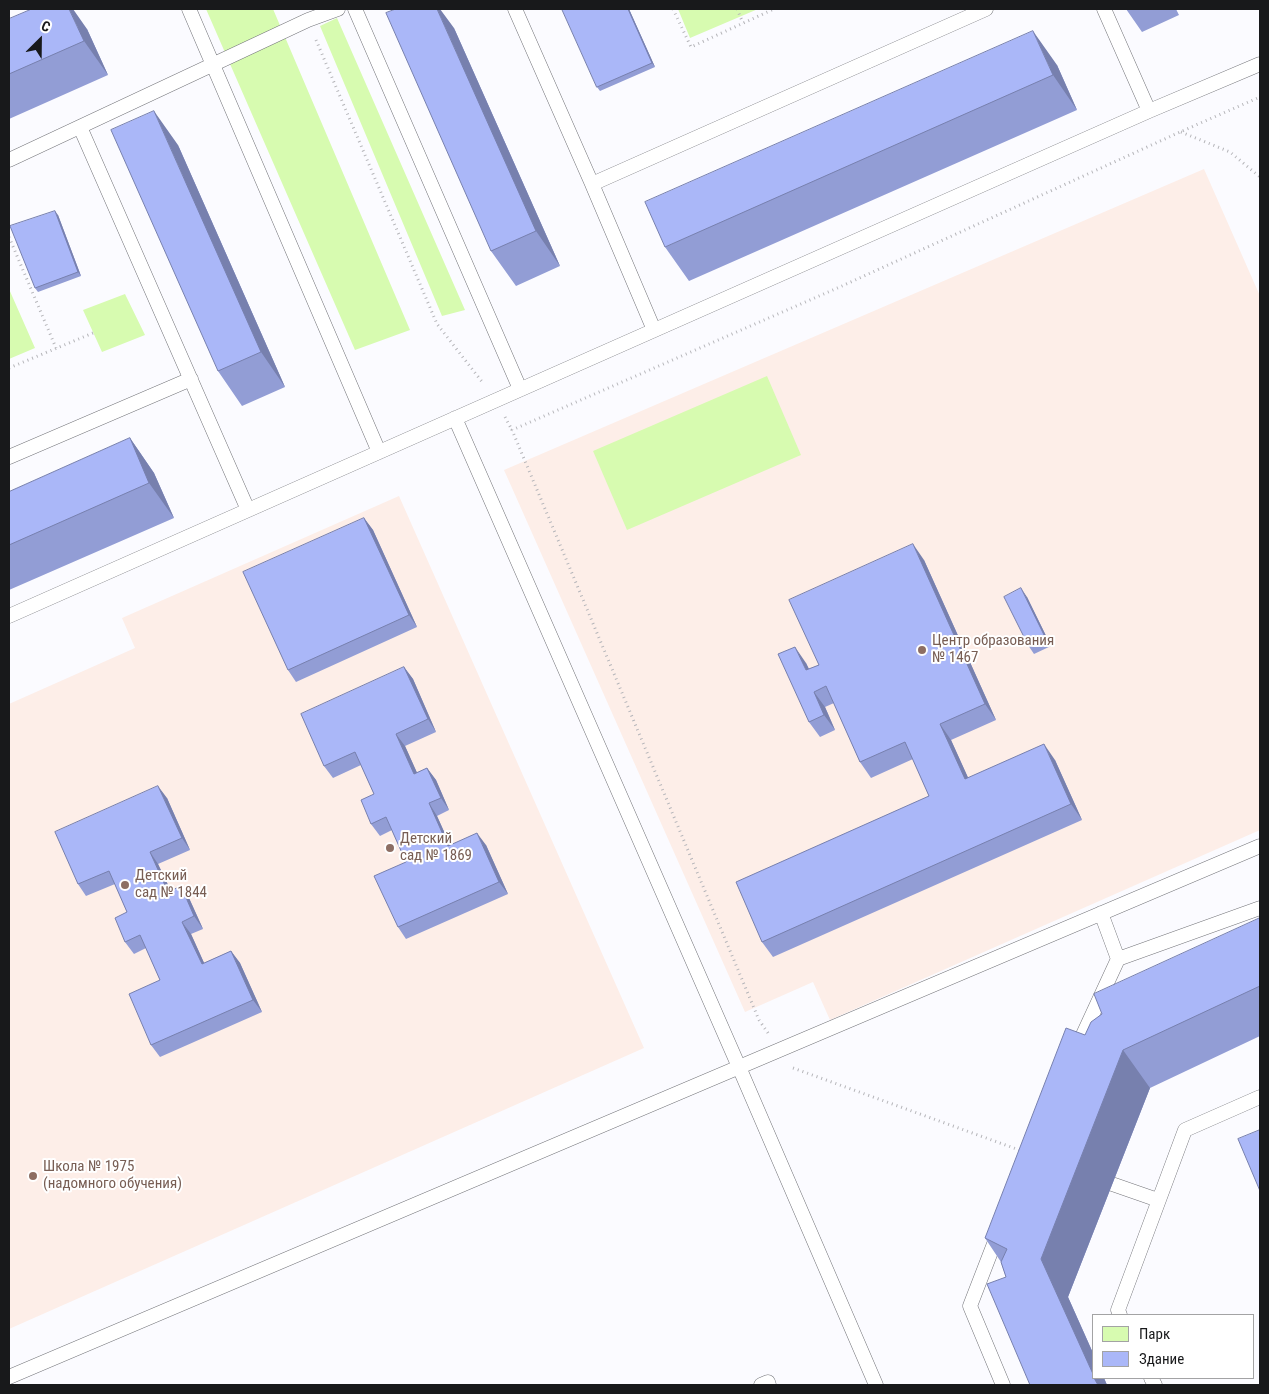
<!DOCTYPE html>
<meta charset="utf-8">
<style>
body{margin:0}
#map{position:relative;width:1269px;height:1394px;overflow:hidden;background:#fbfbff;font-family:"Roboto Condensed",sans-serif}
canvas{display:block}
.frame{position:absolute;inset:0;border:10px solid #18191b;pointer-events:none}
.legend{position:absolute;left:1092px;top:1314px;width:162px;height:65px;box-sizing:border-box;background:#fff;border:1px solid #a3a3a4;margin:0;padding:6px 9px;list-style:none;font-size:15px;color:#18191b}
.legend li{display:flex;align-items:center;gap:10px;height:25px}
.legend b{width:25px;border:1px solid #a3a3a4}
.north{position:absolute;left:15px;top:15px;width:50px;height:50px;-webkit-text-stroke:4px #fff;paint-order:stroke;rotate:23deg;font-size:14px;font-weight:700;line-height:20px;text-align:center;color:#18191b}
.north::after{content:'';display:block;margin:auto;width:18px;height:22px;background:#18191b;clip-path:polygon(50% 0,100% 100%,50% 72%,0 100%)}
</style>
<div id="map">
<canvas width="1269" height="1394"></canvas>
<div class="frame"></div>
<ul class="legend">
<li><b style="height:14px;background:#d7fbb0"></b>Парк</li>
<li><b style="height:14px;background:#aab7f8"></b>Здание</li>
</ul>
<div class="north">С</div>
</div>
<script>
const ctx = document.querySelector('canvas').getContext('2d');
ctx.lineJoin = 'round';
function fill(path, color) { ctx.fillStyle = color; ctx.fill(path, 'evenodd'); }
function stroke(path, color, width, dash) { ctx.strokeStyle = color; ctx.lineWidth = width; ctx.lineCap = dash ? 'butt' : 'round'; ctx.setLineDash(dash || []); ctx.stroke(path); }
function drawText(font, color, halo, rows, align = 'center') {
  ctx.font = font + ' "Roboto Condensed",sans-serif'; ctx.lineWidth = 4; ctx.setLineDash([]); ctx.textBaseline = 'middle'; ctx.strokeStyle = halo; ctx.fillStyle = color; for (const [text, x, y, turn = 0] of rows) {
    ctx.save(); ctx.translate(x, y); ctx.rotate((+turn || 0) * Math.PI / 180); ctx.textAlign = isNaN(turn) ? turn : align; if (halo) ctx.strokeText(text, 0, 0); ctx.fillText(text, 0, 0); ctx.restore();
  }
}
const education = new Path2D(`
 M 1204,169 L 1260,296 L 1260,830 L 830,1020 L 813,982 L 745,1012 L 504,470 Z
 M 399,496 L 644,1048 L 9,1329 L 9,704 L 135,648 L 122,618 Z`);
const green = new Path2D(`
 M 206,9 L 273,9 L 410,330 L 355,350 Z
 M 678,9 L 758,9 L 690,38 Z
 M 337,18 L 465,310 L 442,316 L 320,26 Z
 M 9,289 L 35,348 L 9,359 Z
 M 125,294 L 145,335 L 102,352 L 83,310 Z
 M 767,376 L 801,455 L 627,530 L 593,451 Z`);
const path = new Path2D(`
 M 673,9 L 691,47 L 774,9
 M 737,9 L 743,23
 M 316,40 L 437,324 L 483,383
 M 1181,132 L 1230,152 L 1260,177
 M 9,237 L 56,348
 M 9,368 L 93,333
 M 505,417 L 512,430
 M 768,1033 L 759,1020 L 512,430 L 842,286 L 1180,132 L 1260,97
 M 793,1068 L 1022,1151`);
const lane = new Path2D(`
 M 189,9 L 379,452
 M 355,9 L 520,389
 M 515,9 L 592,184
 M 1104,9 L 1149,111
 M 80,127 L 248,510
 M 9,160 L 308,20 L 338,9
 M 654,330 L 592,184 L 986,9
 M 455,418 L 739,1067 L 876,1385
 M 9,457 L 191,379
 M 9,616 L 1149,111 L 1260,64
 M 1118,959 L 1260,908
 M 1076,1050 L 1118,959 L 1101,913
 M 1112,1184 L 1158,1200
 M 999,1231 L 970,1306 L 1003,1385
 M 1120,1315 L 1118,1310 L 1185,1130 L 1260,1097
 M 9,1377 L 1260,846
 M 1151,1378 L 1155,1385
 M 761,1385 L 768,1382 L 769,1385`);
const wall = new Path2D(`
 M 562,9 L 629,9 L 655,67 L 600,91 L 597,87 Z
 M 1126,9 L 1176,9 L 1179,15 L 1142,32 Z
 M 9,19 L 87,29 L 108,75 L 9,119 Z
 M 454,28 L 560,266 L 516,286 L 491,251 Z
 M 1057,65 L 1077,110 L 689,281 L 665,247 Z
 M 178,145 L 285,387 L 242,406 L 218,371 Z
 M 58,215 L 81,276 L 38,292 L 35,288 Z
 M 130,438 L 154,473 L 174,518 L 9,590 L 9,492 Z
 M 364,518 L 373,530 L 417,627 L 296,682 L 288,670 Z
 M 924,560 L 996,720 L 951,740 L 968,778 L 1055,760 L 1082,820 L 773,957 L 762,942 L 929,796 L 913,759 L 871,778 L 860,762 L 834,703 L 825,707 L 835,730 L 820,737 L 809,722 L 806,663 L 809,669 L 819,665 Z
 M 1027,597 L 1051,646 L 1034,654 L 1028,645 Z
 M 404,667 L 413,679 L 436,732 L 405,746 L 417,773 L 427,768 L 436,780 L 449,810 L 437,816 L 450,845 L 486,845 L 508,894 L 406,939 L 398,927 L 406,862 L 392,830 L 380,836 L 371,824 L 374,794 L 361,765 L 333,778 L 324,766 Z
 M 167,798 L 190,850 L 158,864 L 171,891 L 181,886 L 189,898 L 203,929 L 191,934 L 204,963 L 231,951 L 240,963 L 262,1012 L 160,1057 L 151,1045 L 160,980 L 146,948 L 134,954 L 125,942 L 127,912 L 115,884 L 86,896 L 78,884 Z
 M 1260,918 L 1260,1036 L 1150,1088 L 1068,1297 L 1093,1353 L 1093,1378 L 1104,1378 L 1107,1385 L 1030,1385 L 1006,1277 L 1001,1262 L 985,1238 L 1085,1035 Z`);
const shadedWall = new Path2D(`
 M 69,9 L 73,9 L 87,29 L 108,75 L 84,41 Z
 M 437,9 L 440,9 L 454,28 L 560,266 L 536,231 Z
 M 628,9 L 629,9 L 655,67 L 652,63 Z
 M 1033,31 L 1057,65 L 1077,110 L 1053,75 Z
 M 154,111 L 178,145 L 285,387 L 261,352 Z
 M 55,211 L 58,215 L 81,276 L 78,272 Z
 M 130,438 L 154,473 L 174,518 L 149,483 Z
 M 364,518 L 373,530 L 417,627 L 409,615 Z
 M 913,544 L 924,560 L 996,720 L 985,704 Z
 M 1021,588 L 1027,597 L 1051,646 L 1045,637 Z
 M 795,647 L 806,663 L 817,686 L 806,670 Z
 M 404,667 L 413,679 L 436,732 L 428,719 Z
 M 814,692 L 825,707 L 835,730 L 824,715 Z
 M 940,724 L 951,740 L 976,795 L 965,779 Z
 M 396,734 L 405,746 L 423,786 L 414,774 Z
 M 1044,744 L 1055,760 L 1082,820 L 1071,804 Z
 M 427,768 L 436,780 L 449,810 L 441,798 Z
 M 158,786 L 167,798 L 190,850 L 182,838 Z
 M 429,803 L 437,816 L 456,858 L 448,846 Z
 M 477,833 L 486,845 L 508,894 L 499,882 Z
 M 150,852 L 158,864 L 177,904 L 168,892 Z
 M 181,886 L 189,898 L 203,929 L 194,916 Z
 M 182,922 L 191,934 L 210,976 L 202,964 Z
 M 231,951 L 240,963 L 262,1012 L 253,1000 Z
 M 1123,1050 L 1150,1088 L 1068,1297 L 1093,1353 L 1093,1374 L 1041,1259 Z
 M 1094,1378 L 1104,1378 L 1107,1385 L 1098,1385 Z`);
const building = new Path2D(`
 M 32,9 L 69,9 L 84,41 L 9,74 L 9,19 Z
 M 396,9 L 437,9 L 536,231 L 491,251 L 386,13 Z
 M 562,9 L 628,9 L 652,63 L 597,87 Z
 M 1033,31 L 1053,75 L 665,247 L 645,202 Z
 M 154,111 L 261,352 L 218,371 L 111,130 Z
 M 55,211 L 78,272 L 35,288 L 10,226 Z
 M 130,438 L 149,483 L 9,545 L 9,492 Z
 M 364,518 L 409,615 L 288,670 L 243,572 Z
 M 913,544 L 985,704 L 940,724 L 965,779 L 1044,744 L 1071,804 L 762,942 L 736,882 L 929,796 L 905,742 L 860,762 L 826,686 L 814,692 L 824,715 L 809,722 L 778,654 L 795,647 L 806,670 L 819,665 L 789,600 Z
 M 1021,588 L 1045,637 L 1028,645 L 1004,597 Z
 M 404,667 L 428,719 L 396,734 L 414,774 L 427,768 L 441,798 L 429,803 L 448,846 L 477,833 L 499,882 L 398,927 L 374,876 L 406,862 L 386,817 L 371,824 L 361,800 L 374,794 L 355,752 L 324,766 L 301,714 Z
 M 158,786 L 182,838 L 150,852 L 168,892 L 181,886 L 194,916 L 182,922 L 202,964 L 231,951 L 253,1000 L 151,1045 L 129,994 L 160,980 L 140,935 L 125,942 L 115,918 L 127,912 L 109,871 L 78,884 L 55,832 Z
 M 1260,918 L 1260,986 L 1123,1050 L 1041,1259 L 1093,1374 L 1093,1378 L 1094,1378 L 1098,1385 L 1030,1385 L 987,1284 L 1006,1277 L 1001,1262 L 1007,1249 L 985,1238 L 1066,1028 L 1085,1035 L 1091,1022 L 1102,1014 L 1094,994 Z
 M 1260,1130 L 1260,1191 L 1238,1139 Z`);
const markers = [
 [922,650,5,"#8d6e63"],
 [390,848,5,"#8d6e63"],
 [125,885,5,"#8d6e63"],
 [33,1176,5,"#8d6e63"]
];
const educationNames = [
 ["Центр образования",932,641],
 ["№ 1467",932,658],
 ["Детский",400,839],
 ["сад № 1869",400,856],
 ["Детский",135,876],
 ["сад № 1844",135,893],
 ["Школа № 1975",43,1167],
 ["(надомного обучения)",43,1184]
];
fill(education, '#fdeee8');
fill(green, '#d7fbb0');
stroke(lane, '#74757a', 15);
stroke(path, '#b5b5b9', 3, [1, 4]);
stroke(lane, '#fff', 14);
fill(wall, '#929dd5');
fill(shadedWall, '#7780ae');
fill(building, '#aab7f8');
stroke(building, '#7780ae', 1);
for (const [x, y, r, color] of markers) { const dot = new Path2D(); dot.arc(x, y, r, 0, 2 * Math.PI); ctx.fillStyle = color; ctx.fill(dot); stroke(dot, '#fff', 2); }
drawText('15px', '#785e54', '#fff', educationNames, 'left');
</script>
